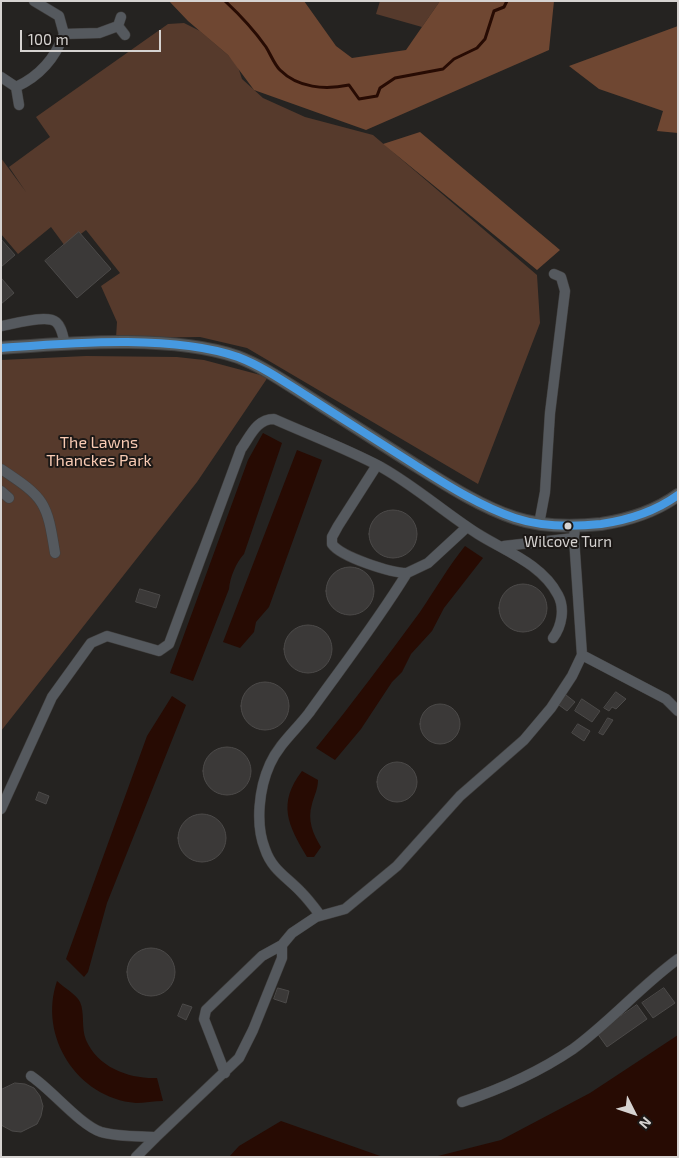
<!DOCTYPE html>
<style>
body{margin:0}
#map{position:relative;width:679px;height:1158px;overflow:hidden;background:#252321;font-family:"Exo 2",sans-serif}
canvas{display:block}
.frame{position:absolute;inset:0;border:2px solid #d6d3d1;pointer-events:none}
.north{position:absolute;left:609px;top:1088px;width:50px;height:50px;-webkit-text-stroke:4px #1c1816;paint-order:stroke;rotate:131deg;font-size:14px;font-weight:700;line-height:20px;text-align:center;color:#d6d3d1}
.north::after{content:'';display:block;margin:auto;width:18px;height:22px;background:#d6d3d1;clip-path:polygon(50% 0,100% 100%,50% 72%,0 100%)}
.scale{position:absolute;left:20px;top:30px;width:141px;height:22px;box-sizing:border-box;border:2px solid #d6d3d1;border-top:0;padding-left:6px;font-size:15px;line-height:18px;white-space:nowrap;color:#d6d3d1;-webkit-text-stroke:4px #1c1816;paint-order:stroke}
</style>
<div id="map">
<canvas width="679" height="1158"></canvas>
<div class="frame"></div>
<div class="north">N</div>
<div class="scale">100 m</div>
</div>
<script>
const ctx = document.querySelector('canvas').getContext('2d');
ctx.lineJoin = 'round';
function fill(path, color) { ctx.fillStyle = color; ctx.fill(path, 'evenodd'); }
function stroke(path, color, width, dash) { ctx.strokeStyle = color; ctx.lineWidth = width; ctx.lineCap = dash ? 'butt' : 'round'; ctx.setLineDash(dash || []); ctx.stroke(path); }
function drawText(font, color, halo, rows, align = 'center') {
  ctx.font = font + ' "Exo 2",sans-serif'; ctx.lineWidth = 4; ctx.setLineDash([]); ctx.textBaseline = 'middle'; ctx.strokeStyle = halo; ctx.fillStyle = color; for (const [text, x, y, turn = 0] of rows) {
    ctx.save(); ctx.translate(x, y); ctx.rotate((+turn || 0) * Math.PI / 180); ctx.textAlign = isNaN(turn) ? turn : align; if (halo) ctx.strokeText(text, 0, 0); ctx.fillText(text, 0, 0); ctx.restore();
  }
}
const green = new Path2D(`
 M 380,1 L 440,1 L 422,27 L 376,14 Z
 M 184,23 L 200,31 L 228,55 L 238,67 L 242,79 L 263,98 L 305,117 L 373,135 L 537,275 L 540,323 L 478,484 L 247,348 L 200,337 L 116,338 L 117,322 L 101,286 L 120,273 L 86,230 L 65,246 L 51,227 L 18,254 L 1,234 L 1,158 L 26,192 L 9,167 L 50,137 L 36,117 L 168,24 Z
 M 86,356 L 177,357 L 204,360 L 268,377 L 197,482 L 1,731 L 1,360 Z`);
const forest = new Path2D(`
 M 169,1 L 304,1 L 336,46 L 352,58 L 406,50 L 440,1 L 554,1 L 549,50 L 366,130 L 254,90 L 228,55 L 188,21 Z
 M 678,26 L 678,133 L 657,131 L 663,111 L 599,89 L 569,66 Z
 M 420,132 L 560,250 L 537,270 L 383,144 Z`);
const water = new Path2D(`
 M 263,433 L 282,443 L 244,554 C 236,563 230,577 229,589 L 193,681 L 170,673 L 248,460 Z
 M 297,450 L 322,460 L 269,607 L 256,622 L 254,632 L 240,648 L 223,642 Z
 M 465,546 L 483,558 L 444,608 L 432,631 L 411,654 L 402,672 L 392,682 L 361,729 L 335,760 L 316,748 C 352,704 386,658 420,612 C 435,590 448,567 465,546 Z
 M 172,696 L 186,705 L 107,903 L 88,972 L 84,977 L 66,959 L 147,736 Z
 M 302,771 L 318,780 C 318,789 314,796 312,804 C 307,820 313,834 321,847 L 314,857 L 307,857 C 288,825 277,804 302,771 Z
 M 57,981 C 63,987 76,994 80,1002 C 85,1013 81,1028 86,1040 C 98,1068 130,1079 157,1078 L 163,1101 C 154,1101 144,1103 136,1103 C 77,1098 38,1036 57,981 Z
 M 678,1035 L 678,1157 L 434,1157 L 501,1140 L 590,1093 Z
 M 281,1121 L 383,1157 L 229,1157 L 239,1146 Z`);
const stream = new Path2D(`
 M 225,1 C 240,15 254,30 266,47 C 271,55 274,64 280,70 C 298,88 325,90 349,85 L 359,99 L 377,96 L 380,88 L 395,78 L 443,69 L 454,59 L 477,48 L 485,39 L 494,11 L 504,7 L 507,1`);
const building = new Path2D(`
 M 79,232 L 111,269 L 77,298 L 45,261 Z
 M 1,239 L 15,255 L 1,267 Z
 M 2,279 L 14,293 L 1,304 L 1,280 Z
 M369 534a24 24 0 1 1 48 0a24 24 0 1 1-48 0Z
 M326 591a24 24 0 1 1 48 0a24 24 0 1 1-48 0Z
 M499 608a24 24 0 1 1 48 0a24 24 0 1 1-48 0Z
 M 140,589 L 160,595 L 156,608 L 136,602 Z
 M284 649a24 24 0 1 1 48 0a24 24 0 1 1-48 0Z
 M241 706a24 24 0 1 1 48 0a24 24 0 1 1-48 0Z
 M 616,692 L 626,699 L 616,709 L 612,707 L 609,711 L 604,708 Z
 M 566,695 L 575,702 L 567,711 L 559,705 Z
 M 582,699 L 600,711 L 592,722 L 575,711 Z
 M420 724a20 20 0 1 1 40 0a20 20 0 1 1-40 0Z
 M 608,718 L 613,720 L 603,735 L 599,733 Z
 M 578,724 L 590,731 L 584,741 L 572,733 Z
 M203 771a24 24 0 1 1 48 0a24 24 0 1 1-48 0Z
 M377 782a20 20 0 1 1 40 0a20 20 0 1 1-40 0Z
 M 39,792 L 49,796 L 46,804 L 36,800 Z
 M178 838a24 24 0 1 1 48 0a24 24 0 1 1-48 0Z
 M127 972a24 24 0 1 1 48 0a24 24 0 1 1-48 0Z
 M 278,988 L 289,991 L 286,1003 L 274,999 Z
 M 664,988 L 675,1003 L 653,1018 L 642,1003 Z
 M 183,1004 L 192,1007 L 186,1020 L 178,1016 Z
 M 637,1005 L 647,1019 L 607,1047 L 597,1033 Z
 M 15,1083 L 25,1084 L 34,1088 L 40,1096 L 43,1106 L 41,1116 L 37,1124 L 21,1132 L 12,1131 L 1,1125 L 1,1090 Z`);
const minor = new Path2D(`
 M 118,26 L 125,35
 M 64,34 L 99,33 L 118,26 L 121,17
 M 1,77 L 16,87 L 19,105
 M 16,87 C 40,76 55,59 64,34 L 59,16 L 34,1
 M 1,326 C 13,324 47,314 56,322 C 62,327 63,337 65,344
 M 1,469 C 45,498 47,502 55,553
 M 1,491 L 9,498
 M 539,524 L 545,492 L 550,413 L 565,291 L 561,277 L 554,274
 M 575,526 L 574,538 L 582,655 L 666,699 L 678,711
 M 504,546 L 574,538
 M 407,573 L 428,563 L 467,527
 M 1,809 L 52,697 L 91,643 L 107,636 L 159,651 L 169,644 L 241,449 C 250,437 256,419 274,419 C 310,435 347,449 381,467 C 415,486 445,513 478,534 C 505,551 542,564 558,595 C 565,608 562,626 553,638
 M 320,915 C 314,907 308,899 301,892 C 287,877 272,870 265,849 C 255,824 259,788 270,764 C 279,744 296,730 309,713 C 342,667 377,622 407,573 C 391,573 341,557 332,544 L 332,537 L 338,526 L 377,465
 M 225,1073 L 204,1019 L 206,1010 L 262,956 L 282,945 L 292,933 L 316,917 L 345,909 L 397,866 L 460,796 L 524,740 L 551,708 L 572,676 L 582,655
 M 31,1076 C 52,1090 80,1125 101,1132 C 118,1137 138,1136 156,1137 L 239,1058 L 253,1030 L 282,958 L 282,945
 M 462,1102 C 501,1089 539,1072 573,1049 C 610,1022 641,986 678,959
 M 136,1157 L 156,1137`);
const major = new Path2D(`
 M 1,348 C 71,343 171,334 238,357 C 264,367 286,383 310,398 C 344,420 378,441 412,463 C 444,483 479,506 515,518 C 542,527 572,527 601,524 C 628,520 656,511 678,495`);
const bus1 = new Path2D(`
 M 1,348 C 71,343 171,334 238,357 C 264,367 286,383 310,398 C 344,420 378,441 412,463 C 444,483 479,506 515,518 C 542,527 572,527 601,524 C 628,520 656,511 678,495`);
const markers = [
 [568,526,4.5,"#d6d3d1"]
];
const busNames = [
 ["Wilcove Turn",568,542]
];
const parkNames = [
 ["The Lawns",99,443],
 ["Thanckes Park",99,461]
];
fill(green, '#563a2c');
fill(forest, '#6f4732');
fill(water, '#270b03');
stroke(stream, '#270b03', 3);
fill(building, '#3b3938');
stroke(building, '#4c4a49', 1);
stroke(minor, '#403f3e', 11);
stroke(major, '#403f3e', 14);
stroke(minor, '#55595e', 10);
stroke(major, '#555a5d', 12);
stroke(bus1, '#4699e1', 8);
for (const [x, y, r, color] of markers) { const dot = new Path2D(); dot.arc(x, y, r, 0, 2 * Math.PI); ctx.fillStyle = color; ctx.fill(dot); stroke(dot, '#1c1816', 2); }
drawText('15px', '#d6d3d1', '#1c1816', busNames);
drawText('16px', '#f9cbb4', '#1c1816', parkNames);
</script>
